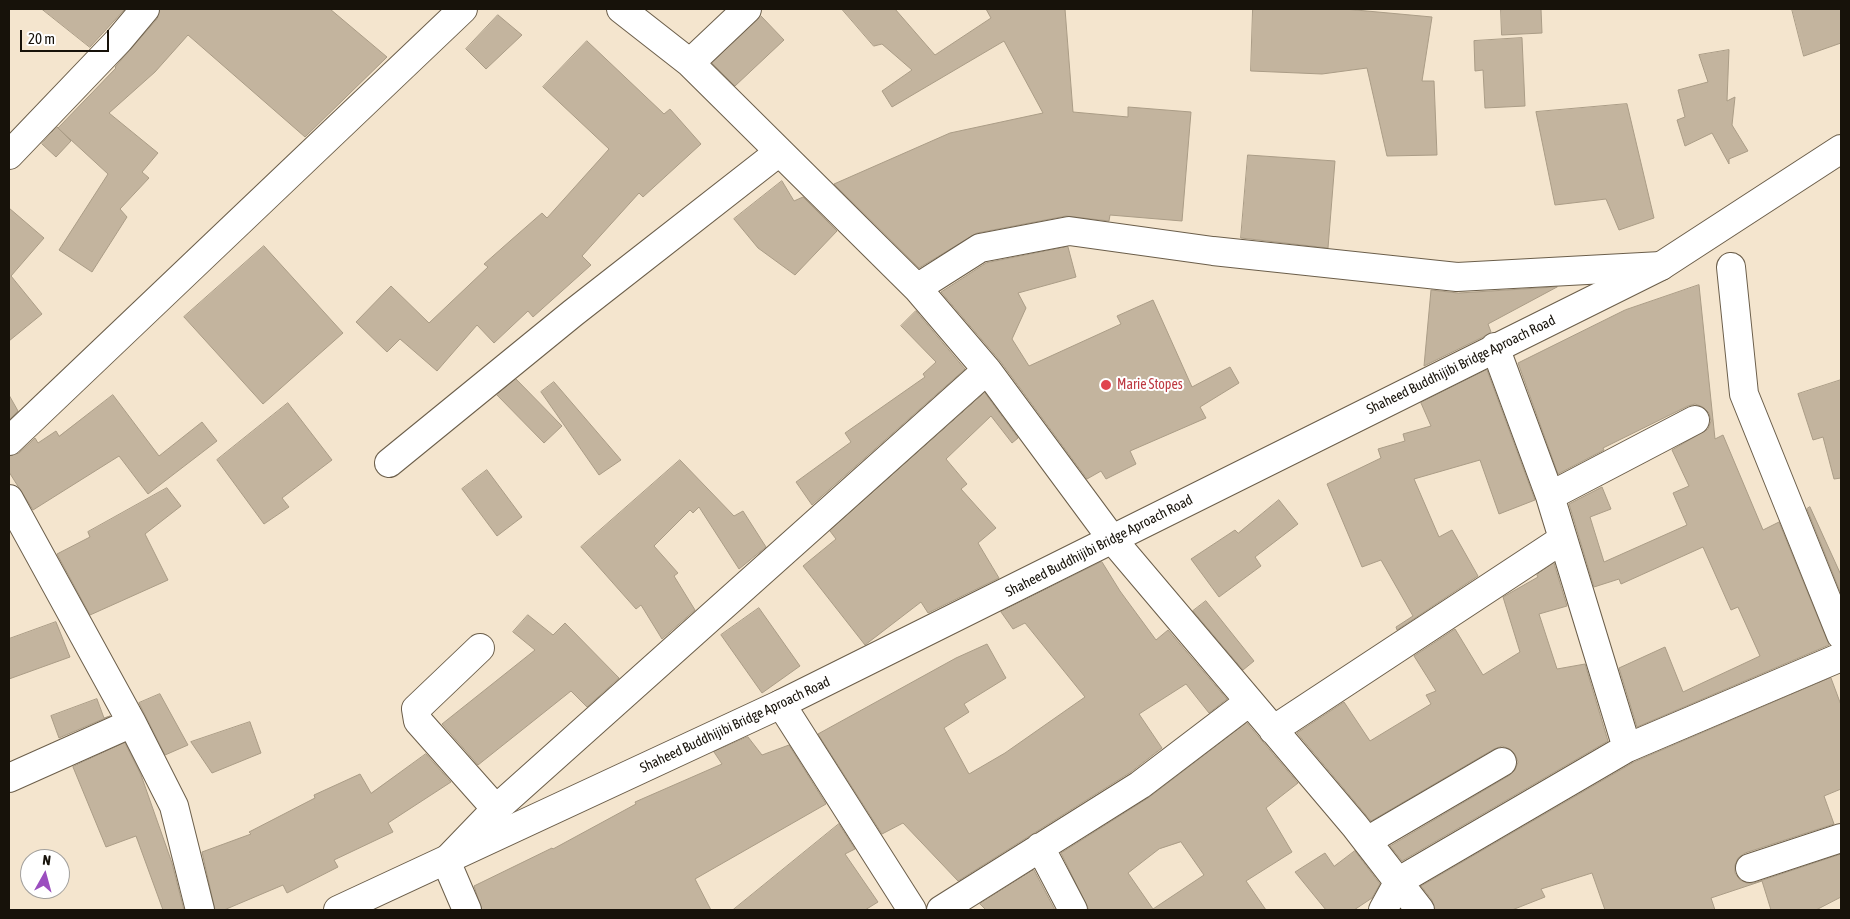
<!DOCTYPE html>
<style>
body{margin:0}
#map{position:relative;width:1850px;height:919px;overflow:hidden;background:#f4e5ce;font-family:"Asap Condensed",sans-serif}
canvas{display:block}
.frame{position:absolute;inset:0;border:10px solid #17120a;pointer-events:none}
.north{position:absolute;left:20px;top:849px;width:50px;height:50px;box-sizing:border-box;background:#fff;border:1px solid #a2a09d;border-radius:50%;rotate:7deg;font-size:14px;font-weight:700;line-height:20px;text-align:center;color:#17120a}
.north::after{content:'';display:block;margin:auto;width:18px;height:22px;background:#9b4ebf;clip-path:polygon(50% 0,100% 100%,50% 72%,0 100%)}
.scale{position:absolute;left:20px;top:30px;width:89px;height:22px;box-sizing:border-box;border:2px solid #17120a;border-top:0;padding-left:6px;font-size:15px;line-height:18px;white-space:nowrap;color:#17120a;-webkit-text-stroke:4px #fff;paint-order:stroke}
</style>
<div id="map">
<canvas width="1850" height="919"></canvas>
<div class="frame"></div>
<div class="north">N</div>
<div class="scale">20 m</div>
</div>
<script>
const ctx = document.querySelector('canvas').getContext('2d');
ctx.lineJoin = 'round';
function fill(path, color) { ctx.fillStyle = color; ctx.fill(path, 'evenodd'); }
function stroke(path, color, width, dash) { ctx.strokeStyle = color; ctx.lineWidth = width; ctx.lineCap = dash ? 'butt' : 'round'; ctx.setLineDash(dash || []); ctx.stroke(path); }
function drawText(font, color, halo, rows, align = 'center') {
  ctx.font = font + ' "Asap Condensed",sans-serif'; ctx.lineWidth = 4; ctx.setLineDash([]); ctx.textBaseline = 'middle'; ctx.strokeStyle = halo; ctx.fillStyle = color; for (const [text, x, y, turn = 0] of rows) {
    ctx.save(); ctx.translate(x, y); ctx.rotate((+turn || 0) * Math.PI / 180); ctx.textAlign = isNaN(turn) ? turn : align; if (halo) ctx.strokeText(text, 0, 0); ctx.fillText(text, 0, 0); ctx.restore();
  }
}
const building = new Path2D(`
 M 42,9 L 125,9 L 90,47 Z
 M 160,9 L 330,9 L 387,57 L 305,137 L 188,35 L 155,72 L 109,113 L 158,153 L 142,172 L 149,178 L 120,209 L 127,217 L 92,272 L 59,250 L 108,174 L 58,128 L 116,68 L 115,67 L 157,19 Z
 M 842,9 L 895,9 L 935,55 L 991,18 L 986,9 L 1065,9 L 1073,112 L 1128,117 L 1128,107 L 1191,112 L 1182,221 L 1110,215 L 1109,221 L 1066,216 L 977,233 L 919,268 L 834,184 L 950,133 L 1043,113 L 1004,41 L 892,107 L 882,91 L 912,70 L 882,44 L 874,46 Z
 M 1253,9 L 1345,9 L 1432,17 L 1422,81 L 1434,81 L 1437,155 L 1387,156 L 1367,68 L 1322,74 L 1251,71 Z
 M 1501,9 L 1541,9 L 1542,33 L 1502,35 Z
 M 1792,9 L 1841,9 L 1841,43 L 1804,56 Z
 M 498,15 L 522,35 L 486,69 L 466,49 Z
 M 761,16 L 784,40 L 735,86 L 712,63 Z
 M 1522,38 L 1525,106 L 1485,108 L 1483,70 L 1475,71 L 1474,41 Z
 M 587,41 L 664,114 L 670,109 L 701,144 L 643,197 L 639,193 L 582,256 L 591,265 L 533,317 L 528,311 L 494,343 L 477,325 L 437,371 L 400,339 L 387,352 L 356,322 L 391,286 L 429,323 L 488,267 L 484,264 L 510,241 L 542,213 L 547,218 L 609,149 L 543,87 Z
 M 1729,50 L 1727,101 L 1735,97 L 1732,125 L 1748,151 L 1729,159 L 1729,164 L 1712,133 L 1685,146 L 1677,120 L 1685,117 L 1678,90 L 1708,82 L 1699,55 Z
 M 1627,104 L 1654,218 L 1619,230 L 1606,199 L 1555,205 L 1536,112 Z
 M 57,127 L 71,141 L 56,157 L 42,144 Z
 M 1248,155 L 1335,161 L 1328,248 L 1241,238 Z
 M 782,181 L 794,201 L 803,197 L 837,231 L 795,275 L 758,248 L 734,219 Z
 M 9,208 L 44,238 L 11,276 L 42,314 L 9,341 Z
 M 264,246 L 343,333 L 263,404 L 184,317 Z
 M 1068,247 L 1076,277 L 1018,293 L 1026,308 L 1012,339 L 1029,366 L 1121,324 L 1117,316 L 1153,300 L 1192,387 L 1230,367 L 1239,383 L 1200,407 L 1206,418 L 1130,451 L 1136,464 L 1106,479 L 1101,471 L 1087,479 L 1000,361 L 941,292 L 986,263 Z
 M 1699,285 L 1715,439 L 1723,435 L 1763,530 L 1779,522 L 1829,645 L 1637,727 L 1619,668 L 1665,647 L 1683,692 L 1760,656 L 1738,607 L 1731,610 L 1703,547 L 1621,584 L 1619,579 L 1594,587 L 1569,504 L 1602,487 L 1611,509 L 1590,517 L 1604,562 L 1687,525 L 1673,493 L 1689,486 L 1672,450 L 1708,429 L 1711,421 L 1709,413 L 1703,407 L 1695,404 L 1688,406 L 1603,448 L 1604,450 L 1558,474 L 1518,363 L 1625,310 Z
 M 1557,287 L 1488,324 L 1491,332 L 1483,337 L 1424,366 L 1431,290 L 1458,293 Z
 M 916,311 L 965,369 L 812,505 L 796,482 L 851,442 L 845,433 L 925,377 L 923,374 L 936,362 L 901,326 Z
 M 1487,370 L 1535,500 L 1499,514 L 1480,460 L 1414,479 L 1439,537 L 1452,530 L 1478,576 L 1397,630 L 1396,627 L 1413,616 L 1381,560 L 1362,567 L 1327,484 L 1381,458 L 1378,449 L 1405,441 L 1403,434 L 1431,426 L 1421,403 Z
 M 516,379 L 562,426 L 544,443 L 497,395 Z
 M 1841,380 L 1841,478 L 1834,479 L 1823,437 L 1813,440 L 1798,394 Z
 M 554,382 L 621,460 L 599,475 L 541,392 Z
 M 985,393 L 1018,438 L 1012,443 L 991,416 L 946,459 L 967,484 L 961,489 L 996,528 L 978,543 L 999,578 L 928,613 L 921,602 L 865,645 L 803,566 L 836,539 L 830,531 Z
 M 9,395 L 18,411 L 9,420 Z
 M 113,395 L 159,456 L 202,422 L 217,441 L 148,494 L 119,456 L 33,510 L 9,472 L 9,456 L 19,453 L 35,438 L 38,443 L 56,431 L 59,436 Z
 M 288,403 L 332,460 L 282,498 L 289,507 L 264,524 L 217,460 Z
 M 680,460 L 734,516 L 743,511 L 766,547 L 739,569 L 699,507 L 693,513 L 690,510 L 654,546 L 678,573 L 674,576 L 695,610 L 662,639 L 641,605 L 636,609 L 581,547 Z
 M 487,470 L 522,517 L 497,536 L 462,489 Z
 M 167,488 L 181,506 L 145,534 L 168,580 L 90,615 L 57,554 L 90,537 L 88,532 Z
 M 1279,500 L 1298,524 L 1255,557 L 1261,566 L 1219,597 L 1191,559 L 1235,530 L 1238,533 Z
 M 1810,507 L 1841,575 L 1841,594 L 1807,509 Z
 M 1102,562 L 1120,591 L 1156,640 L 1168,630 L 1227,699 L 1209,713 L 1186,684 L 1139,714 L 1162,748 L 1131,772 L 958,881 L 903,823 L 882,834 L 818,734 L 956,658 L 987,644 L 1006,678 L 964,704 L 969,712 L 944,728 L 969,774 L 1005,753 L 1085,697 L 1025,623 L 1013,629 L 1001,612 Z
 M 1554,563 L 1567,606 L 1539,614 L 1557,669 L 1585,664 L 1608,741 L 1402,861 L 1390,846 L 1510,775 L 1515,770 L 1518,762 L 1515,754 L 1510,749 L 1502,746 L 1494,749 L 1371,821 L 1297,733 L 1344,702 L 1370,741 L 1431,704 L 1426,695 L 1436,691 L 1414,656 L 1455,629 L 1483,675 L 1520,652 L 1503,597 L 1538,577 L 1537,575 Z
 M 1206,601 L 1254,661 L 1243,670 L 1193,611 Z
 M 759,608 L 800,666 L 762,693 L 721,635 Z
 M 528,615 L 553,635 L 565,623 L 619,678 L 587,707 L 571,691 L 478,765 L 442,724 L 535,650 L 513,632 Z
 M 56,622 L 70,657 L 9,679 L 9,639 Z
 M 1831,678 L 1841,705 L 1841,789 L 1824,796 L 1834,824 L 1745,853 L 1738,858 L 1735,865 L 1735,873 L 1740,880 L 1747,883 L 1754,883 L 1841,854 L 1841,897 L 1816,910 L 1771,910 L 1762,881 L 1711,898 L 1715,910 L 1605,910 L 1592,873 L 1541,889 L 1545,897 L 1512,910 L 1435,910 L 1432,900 L 1421,886 L 1634,762 Z
 M 160,694 L 188,745 L 165,755 L 139,703 Z
 M 97,699 L 104,718 L 110,716 L 59,738 L 51,716 Z
 M 250,722 L 261,753 L 212,773 L 191,742 Z
 M 1247,723 L 1298,783 L 1266,808 L 1292,852 L 1246,881 L 1266,910 L 1089,910 L 1061,853 L 1148,798 ZM 1181,842 L 1204,875 L 1153,909 L 1128,873 L 1159,849 Z
 M 748,737 L 762,755 L 789,745 L 826,804 L 695,879 L 711,910 L 482,910 L 474,886 L 552,848 L 553,849 L 636,804 L 635,802 L 722,764 L 714,752 Z
 M 125,743 L 141,775 L 172,863 L 184,910 L 163,910 L 136,836 L 106,847 L 73,767 Z
 M 426,754 L 451,782 L 388,823 L 393,832 L 334,860 L 338,867 L 287,893 L 283,885 L 224,910 L 215,910 L 202,852 L 251,834 L 249,832 L 315,798 L 314,795 L 360,774 L 371,793 Z
 M 839,824 L 855,849 L 845,854 L 878,902 L 865,910 L 733,910 Z
 M 1355,851 L 1380,884 L 1372,898 L 1354,910 L 1326,910 L 1295,872 L 1325,853 L 1334,866 Z
 M 1034,870 L 1055,910 L 986,910 L 980,904 Z`);
const minor = new Path2D(`
 M 621,9 L 690,63 L 917,288 L 987,370 L 1112,539 L 1355,826 L 1420,910
 M 690,63 L 747,9
 M 9,155 L 119,40 L 145,9
 M 1731,267 L 1744,394 L 1841,635
 M 917,288 L 980,248 L 1069,231 L 1213,251 L 1457,277 L 1661,266
 M 9,441 L 463,9
 M 389,463 L 573,313 L 779,152
 M 1550,496 L 1695,420
 M 9,499 L 132,723 L 9,778
 M 480,648 L 416,709 L 418,721 L 496,809
 M 781,704 L 912,910
 M 132,723 L 174,806 L 200,910
 M 1273,730 L 1563,539
 M 1627,748 L 1841,657
 M 1367,841 L 1502,762
 M 1040,847 L 1073,910
 M 1750,868 L 1841,838
 M 467,910 L 446,861 L 496,809 L 987,370
 M 941,910 L 1140,785 L 1249,702
 M 1383,910 L 1399,881 L 1627,748 L 1550,496 L 1495,347`);
const secondary = new Path2D(`
 M 338,910 L 781,704 L 1661,266 L 1841,149`);
const markers = [
 [1106,385,6,"#e0444e"]
];
const streetNames = [
 ["Shaheed Buddhijibi Bridge Aproach Road",1461,365,-26],
 ["Shaheed Buddhijibi Bridge Aproach Road",1099,546,-27],
 ["Shaheed Buddhijibi Bridge Aproach Road",735,725,-25]
];
const healthNames = [
 ["Marie Stopes",1117,385]
];
fill(building, '#c3b49e');
stroke(building, '#aa9c86', 1);
stroke(minor, '#6b5e4a', 30);
stroke(secondary, '#6b5e4a', 30);
stroke(minor, '#fff', 28);
stroke(secondary, '#fff', 28);
for (const [x, y, r, color] of markers) { const dot = new Path2D(); dot.arc(x, y, r, 0, 2 * Math.PI); ctx.fillStyle = color; ctx.fill(dot); stroke(dot, '#fff', 2); }
drawText('14px', '#17120a', '#fff', streetNames);
drawText('14px', '#be3a42', '#fff', healthNames, 'left');
</script>
